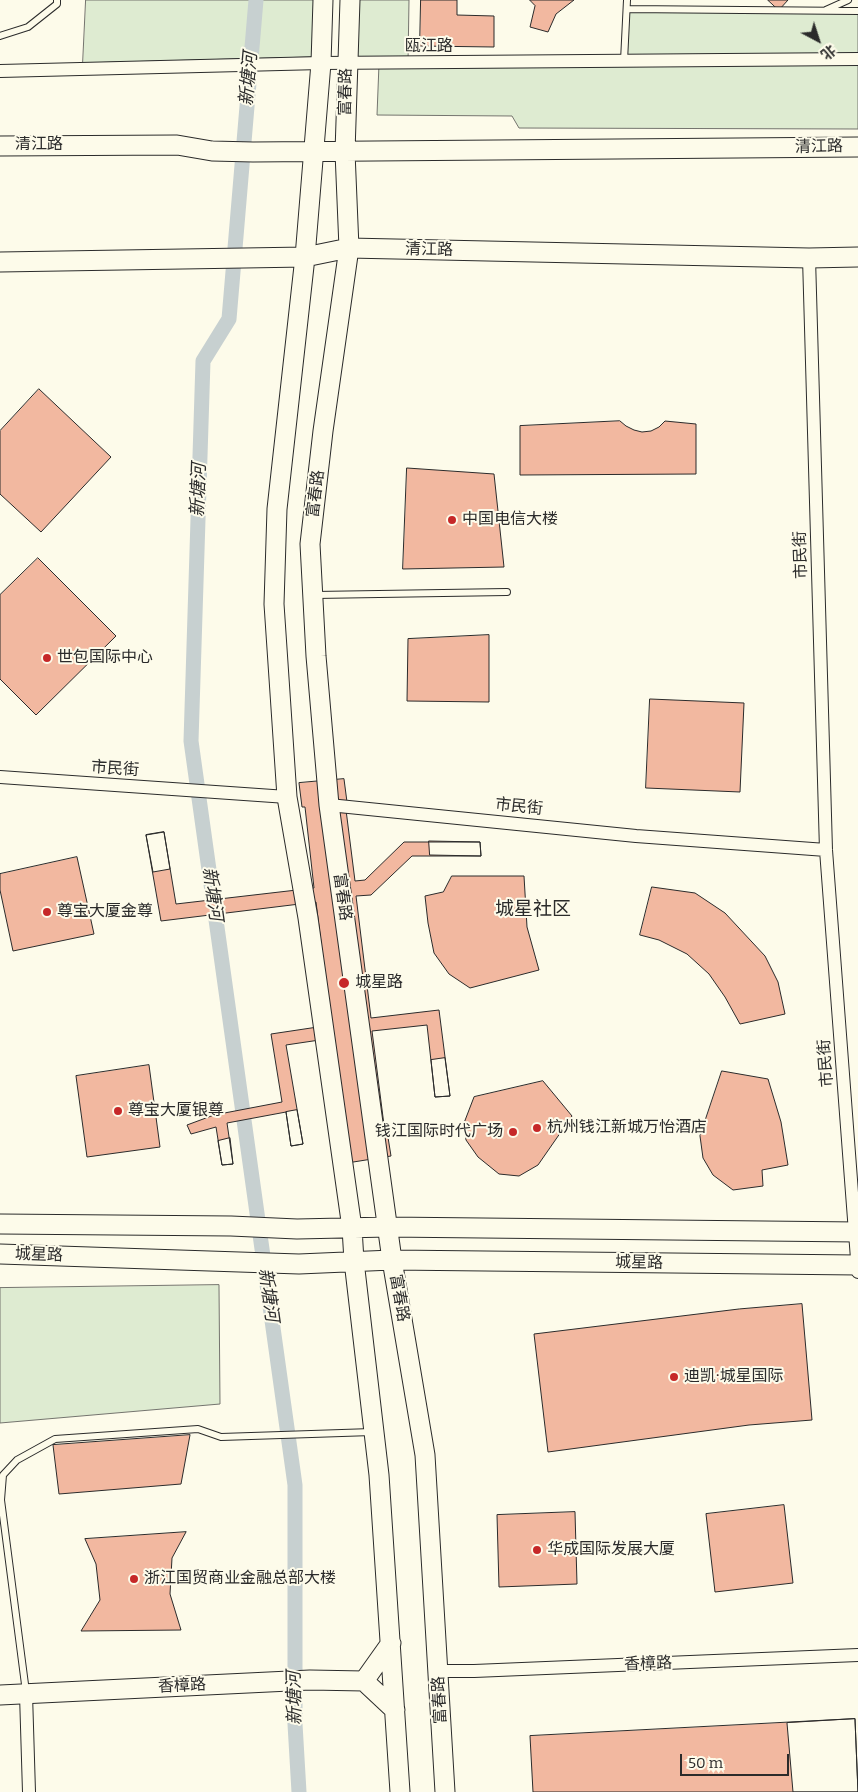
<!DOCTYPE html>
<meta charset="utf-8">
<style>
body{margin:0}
#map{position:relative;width:858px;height:1792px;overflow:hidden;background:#fdfbea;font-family:Bitter,"Noto Sans SC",serif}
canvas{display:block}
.north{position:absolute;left:793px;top:15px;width:50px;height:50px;-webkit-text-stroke:4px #fdfbea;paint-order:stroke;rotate:140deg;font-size:14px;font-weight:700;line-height:20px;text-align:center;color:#2b2b2b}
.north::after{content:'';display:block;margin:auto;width:18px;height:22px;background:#2b2b2b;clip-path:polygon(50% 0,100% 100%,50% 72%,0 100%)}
.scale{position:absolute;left:680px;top:1754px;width:109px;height:22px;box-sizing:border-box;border:2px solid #2b2b2b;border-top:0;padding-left:6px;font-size:15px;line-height:18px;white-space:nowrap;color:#2b2b2b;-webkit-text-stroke:4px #fdfbea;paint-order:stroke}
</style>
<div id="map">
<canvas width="858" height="1792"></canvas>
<div class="north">北</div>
<div class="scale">50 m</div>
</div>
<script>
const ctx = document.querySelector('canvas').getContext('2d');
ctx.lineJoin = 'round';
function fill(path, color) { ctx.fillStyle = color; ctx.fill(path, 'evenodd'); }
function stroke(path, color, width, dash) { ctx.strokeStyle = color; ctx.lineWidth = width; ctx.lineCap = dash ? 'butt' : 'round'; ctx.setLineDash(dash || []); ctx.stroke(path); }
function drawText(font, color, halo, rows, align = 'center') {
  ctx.font = font + ' Bitter,"Noto Sans SC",serif'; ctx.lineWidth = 4; ctx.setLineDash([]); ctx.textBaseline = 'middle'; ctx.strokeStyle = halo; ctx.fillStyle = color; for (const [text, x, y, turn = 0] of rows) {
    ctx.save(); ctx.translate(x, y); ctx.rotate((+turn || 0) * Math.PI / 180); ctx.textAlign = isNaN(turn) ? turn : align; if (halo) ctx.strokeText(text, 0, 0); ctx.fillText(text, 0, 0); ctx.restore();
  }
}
const green = new Path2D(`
 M 86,0 L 315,0 L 312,57 L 83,63 Z
 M 350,0 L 409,0 L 408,63 L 623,61 L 627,9 L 858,11 L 858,129 L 519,128 L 512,116 L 377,115 L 379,64 L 347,64 Z
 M 219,1285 L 220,1404 L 0,1423 L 0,1288 Z`);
const canal = new Path2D(`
 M 256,0 L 229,319 L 203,361 L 191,741 L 295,1485 L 295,1724 L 299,1792`);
const building = new Path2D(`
 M 421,0 L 457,0 L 457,15 L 494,16 L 494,47 L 420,46 Z
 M 530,0 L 574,0 L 556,14 L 548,32 L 530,27 L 535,6 Z
 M 768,0 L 788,0 L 779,10 Z
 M 39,389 L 111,457 L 41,532 L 0,494 L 0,431 Z
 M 620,421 L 626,426 L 634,430 L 642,432 L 651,431 L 659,427 L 665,421 L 696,424 L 696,474 L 520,475 L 520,426 Z
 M 407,468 L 494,474 L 504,567 L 403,569 Z
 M 38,558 L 116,636 L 36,715 L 0,679 L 0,595 Z
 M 489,635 L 489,702 L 407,701 L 408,639 Z
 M 650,699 L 744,703 L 740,792 L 646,788 Z
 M 344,779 L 347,802 L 345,802 L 355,881 L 365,880 L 404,842 L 480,842 L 481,856 L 412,856 L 371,895 L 356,896 L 371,1018 L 439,1010 L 450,1096 L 435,1097 L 427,1025 L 372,1031 L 384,1125 L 386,1125 L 391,1156 L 347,1163 L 333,1038 L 286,1045 L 303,1144 L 291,1146 L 286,1112 L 227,1123 L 233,1164 L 222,1165 L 216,1127 L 191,1134 L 187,1125 L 214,1115 L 282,1102 L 271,1034 L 331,1025 L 316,902 L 161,921 L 146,835 L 164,832 L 176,904 L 314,888 L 305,807 L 302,807 L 299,783 Z
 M 164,832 L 170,869 L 153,872 L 146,835 Z
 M 429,841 L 480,842 L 481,856 L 430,855 Z
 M 77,857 L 94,934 L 13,951 L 0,890 L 0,874 Z
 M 452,876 L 524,876 L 527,927 L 539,970 L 470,988 L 449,974 L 434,953 L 428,923 L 425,896 L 443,892 Z
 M 652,887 L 695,893 L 725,913 L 765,956 L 778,982 L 785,1014 L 740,1024 L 725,997 L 709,974 L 687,954 L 659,940 L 640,935 Z
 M 445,1058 L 450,1096 L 435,1097 L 431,1060 Z
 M 149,1065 L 160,1147 L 87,1157 L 76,1076 Z
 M 722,1071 L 768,1079 L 781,1122 L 788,1165 L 762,1170 L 763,1186 L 733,1190 L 713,1175 L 703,1158 L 700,1136 Z
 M 543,1081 L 572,1116 L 538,1165 L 519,1176 L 499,1174 L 478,1157 L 466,1140 L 464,1123 L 474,1097 Z
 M 297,1110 L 303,1144 L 291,1146 L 286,1112 Z
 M 230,1138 L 233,1164 L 222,1165 L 218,1141 Z
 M 802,1304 L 812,1420 L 749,1425 L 548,1452 L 534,1334 L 739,1309 Z
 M 190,1435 L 181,1484 L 59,1494 L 53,1445 Z
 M 784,1505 L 793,1583 L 715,1592 L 706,1514 Z
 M 575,1512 L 577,1584 L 499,1587 L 497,1515 Z
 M 186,1532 L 172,1558 L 170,1594 L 181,1630 L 81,1631 L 100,1600 L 96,1564 L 85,1539 Z
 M 855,1719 L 858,1792 L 533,1792 L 530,1736 Z
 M 855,1719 L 858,1792 L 793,1792 L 787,1723 Z`);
const lane = new Path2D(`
 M 627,9 L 858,11
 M 826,10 L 848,0
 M 0,36 L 28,27 L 57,4 L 57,0
 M 624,61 L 627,0
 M 315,595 L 507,592
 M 26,1692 L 1,1500 L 3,1475 L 17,1460 L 55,1439 L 198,1429 L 221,1437 L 372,1432`);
const street = new Path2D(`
 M 0,71 L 321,63 L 858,59
 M 809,258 L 826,850 L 858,1272
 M 0,777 L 287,797
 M 329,805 L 636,836 L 826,850
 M 439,1671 L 474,1671 L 858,1655
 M 26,1694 L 29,1792`);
const secondary = new Path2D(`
 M 323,0 L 321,63 L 305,257 L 277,509 L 274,604 L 287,797 L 308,918 L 352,1228 L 354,1261 L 379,1475 L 400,1792
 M 350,0 L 345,152 L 349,248 L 323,431 L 310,544 L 316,656 L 329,805 L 392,1260 L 425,1455 L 445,1792
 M 0,146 L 177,145 L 212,151 L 253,152 L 858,147
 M 0,262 L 305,257 L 349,248 L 809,258 L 858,257
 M 0,1224 L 231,1226 L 297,1229 L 388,1227 L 858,1232
 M 0,1254 L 299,1264 L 392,1260 L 858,1265
 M 364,1681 L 391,1643
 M 0,1695 L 310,1680 L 364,1681 L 395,1710`);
const markers = [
 [452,520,5,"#c62828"],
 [47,658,5,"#c62828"],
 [47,912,5,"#c62828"],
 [344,983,6,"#c62828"],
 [118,1111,5,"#c62828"],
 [537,1128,5,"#c62828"],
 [513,1132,5,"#c62828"],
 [674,1377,5,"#c62828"],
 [537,1550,5,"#c62828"],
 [134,1579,5,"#c62828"]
];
const streetNames = [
 ["瓯江路",429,47],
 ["富春路",346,92,-89],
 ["清江路",39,145],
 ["清江路",819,147,-1],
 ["清江路",429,250,1],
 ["富春路",316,494,-83],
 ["市民街",801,555,-92],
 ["市民街",115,769,4],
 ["市民街",519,807,6],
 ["富春路",342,897,82],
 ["市民街",826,1063,-94],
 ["城星路",39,1255,2],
 ["城星路",639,1263,1],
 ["富春路",399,1298,80],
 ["香樟路",648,1664,-2],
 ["香樟路",182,1686,-3],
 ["富春路",440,1700,-93]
];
const poiNames = [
 ["中国电信大楼",462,520],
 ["世包国际中心",57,658],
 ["尊宝大厦金尊",57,912],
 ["城星路",355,983],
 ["尊宝大厦银尊",128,1111],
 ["杭州钱江新城万怡酒店",547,1128],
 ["钱江国际时代广场",503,1132,"right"],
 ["迪凯·城星国际",684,1377],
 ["华成国际发展大厦",547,1550],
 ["浙江国贸商业金融总部大楼",144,1579]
];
const waterNames = [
 ["新塘河",249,79,-85],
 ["新塘河",199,490,-88],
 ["新塘河",212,894,82],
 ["新塘河",268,1295,82],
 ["新塘河",295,1698,-91]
];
const quarterNames = [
 ["城星社区",533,910]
];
fill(green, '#deebd1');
stroke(green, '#74746e', 1);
stroke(canal, '#c7d0d0', 15);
fill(building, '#f2b8a0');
stroke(building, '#2b2b2b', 1);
stroke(lane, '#2b2b2b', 8);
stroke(street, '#2b2b2b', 14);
stroke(secondary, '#2b2b2b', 21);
stroke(lane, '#fdfbea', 6);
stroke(street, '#fdfbea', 12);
stroke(secondary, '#fdfbea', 19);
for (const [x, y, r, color] of markers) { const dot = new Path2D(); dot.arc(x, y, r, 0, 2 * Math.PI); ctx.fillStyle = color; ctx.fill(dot); stroke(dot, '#fdfbea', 2); }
drawText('16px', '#2b2b2b', '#fdfbea', streetNames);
drawText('16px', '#2b2b2b', '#fdfbea', poiNames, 'left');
drawText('italic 18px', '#2b2b2b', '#fdfbea', waterNames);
drawText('19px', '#2b2b2b', '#fdfbea', quarterNames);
</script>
